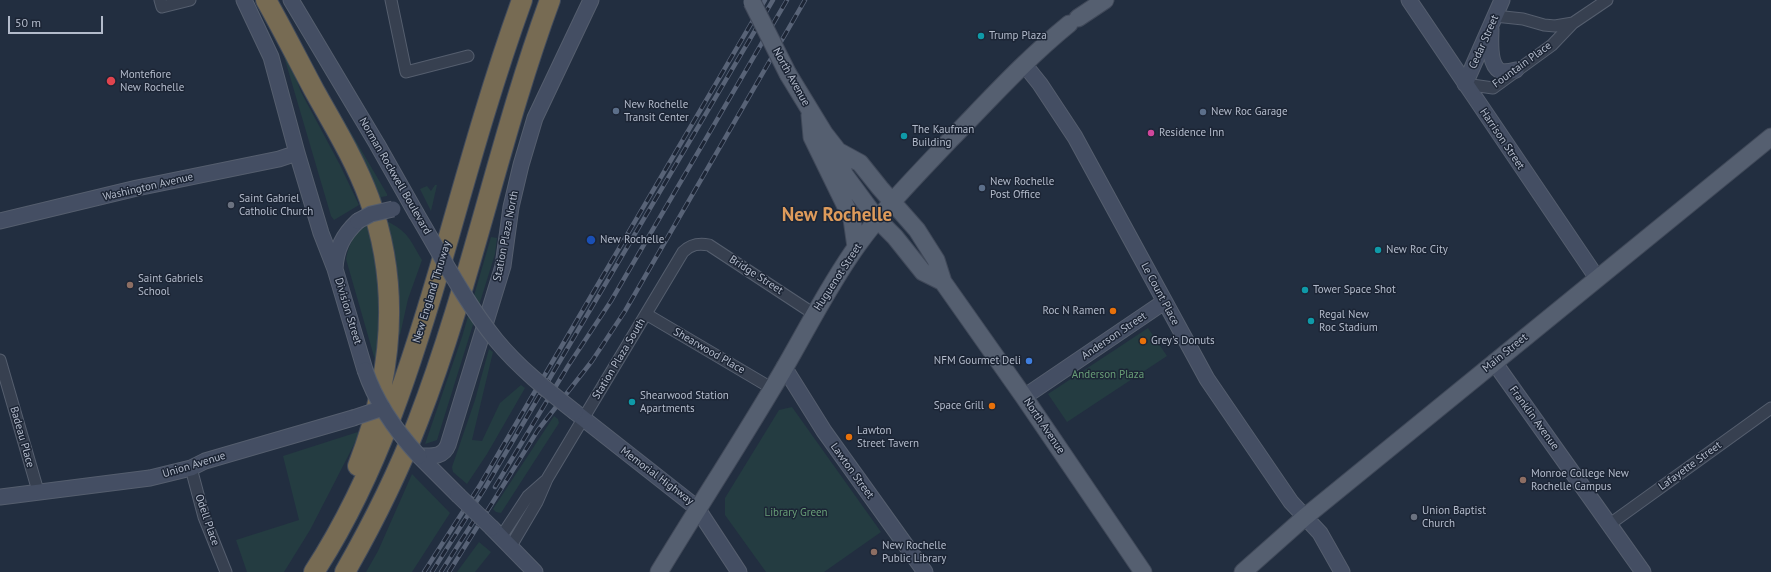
<!DOCTYPE html>
<style>
body{margin:0}
#map{position:relative;width:1771px;height:572px;overflow:hidden;background:#222e40;font-family:"PT Sans",sans-serif}
canvas{display:block}
.scale{position:absolute;left:8px;top:16px;width:95px;height:18px;box-sizing:border-box;border:2px solid #b3bbcb;border-top:0;padding-left:5px;font-size:12px;line-height:14px;white-space:nowrap;color:#b3bbcb;-webkit-text-stroke:3px #1c2535;paint-order:stroke}
</style>
<div id="map">
<canvas width="1771" height="572"></canvas>
<div class="scale">50 m</div>
</div>
<script>
const ctx = document.querySelector('canvas').getContext('2d');
ctx.lineJoin = 'round';
function fill(path, color) { ctx.fillStyle = color; ctx.fill(path, 'evenodd'); }
function stroke(path, color, width, dash) { ctx.strokeStyle = color; ctx.lineWidth = width; ctx.lineCap = dash ? 'butt' : 'round'; ctx.setLineDash(dash || []); ctx.stroke(path); }
function drawText(font, color, halo, rows, align = 'center') {
  ctx.font = font + ' "PT Sans",sans-serif'; ctx.lineWidth = 3; ctx.setLineDash([]); ctx.textBaseline = 'middle'; ctx.strokeStyle = halo; ctx.fillStyle = color; for (const [text, x, y, turn = 0] of rows) {
    ctx.save(); ctx.translate(x, y); ctx.rotate((+turn || 0) * Math.PI / 180); ctx.textAlign = isNaN(turn) ? turn : align; if (halo) ctx.strokeText(text, 0, 0); ctx.fillText(text, 0, 0); ctx.restore();
  }
}
const green = new Path2D(`
 M 286,51 L 301,92 L 340,165 L 359,205 L 334,220 L 331,216 L 283,53 Z
 M 313,68 L 387,194 L 387,196 L 381,197 L 386,221 C 408,231 410,240 422,260 L 408,299 L 400,335 L 396,331 L 396,298 Z
 M 435,185 L 437,185 L 431,211 L 420,189 L 427,186 L 431,191 Z
 M 368,225 L 378,274 L 381,319 L 377,367 L 346,259 C 350,242 353,234 368,225 Z
 M 491,237 L 497,238 L 495,254 L 437,440 L 425,444 L 462,337 Z
 M 1148,328 L 1167,356 L 1067,422 L 1048,394 Z
 M 489,349 L 493,352 L 472,440 L 482,441 L 500,403 L 521,385 L 525,388 L 487,454 L 467,484 L 453,472 L 452,467 L 475,400 Z
 M 792,407 L 881,532 L 824,572 L 766,572 L 725,515 L 725,498 L 779,410 Z
 M 554,416 L 558,419 L 559,423 L 501,513 L 496,512 L 493,509 Z
 M 361,431 L 310,530 L 284,572 L 247,572 L 236,540 L 299,520 L 283,456 Z
 M 412,474 L 450,513 L 412,572 L 366,572 L 378,551 Z
 M 479,542 L 491,552 L 475,572 L 457,572 Z`);
const street = new Path2D(`
 M 160,0 L 162,7 L 190,0
 M 391,0 L 406,72 L 468,56
 M 1495,16 L 1523,19 L 1544,25 L 1555,26 L 1573,23
 M 1465,84 L 1493,88 L 1552,45 L 1573,23 L 1607,0
 M 646,314 L 773,389
 M 0,360 L 38,491
 M 191,468 L 204,517 L 226,572
 M 1610,524 L 1771,408
 M 501,537 L 528,496 L 545,481
 M 511,546 L 537,502 L 547,479 L 683,252 C 691,244 699,243 709,245 L 814,314`);
const secondary = new Path2D(`
 M 244,0 L 271,57 L 297,153 L 321,233 L 335,269 L 365,370
 M 291,0 L 377,144 L 416,213
 M 1409,0 L 1597,278
 M 1491,29 C 1491,41 1488,64 1500,71 C 1505,73 1512,71 1516,70
 M 1024,64 L 1040,84 L 1075,137 L 1207,379 L 1291,502 L 1320,533 L 1342,572
 M 1465,84 L 1502,0
 M 0,221 L 137,188 L 279,159 L 297,153
 M 335,269 C 336,249 343,235 358,221
 M 1494,362 L 1643,572
 M 784,367 L 824,431 L 925,572
 M 1024,397 L 1164,302
 M 575,412 L 697,508 L 739,572
 M 419,456 C 431,456 443,458 448,445 L 503,266 L 511,207 L 521,165 L 535,118 L 591,0
 M 419,456 L 458,495
 M 0,497 L 150,478 L 191,468 L 205,461 L 353,418
 M 492,528 L 535,572`);
const primary = new Path2D(`
 M 1078,18 L 1105,0
 M 788,74 L 824,133 L 838,151 L 860,163 L 880,188 L 917,230 L 936,260 L 943,282 L 1024,397 L 1143,572
 M 810,115 L 812,137 L 852,219 L 856,247
 M 838,151 L 844,174 L 877,219 L 895,237 L 923,272 L 943,282
 M 659,572 C 696,511 735,451 772,389 C 801,342 824,292 857,246 C 884,208 918,174 950,140 C 989,100 1026,59 1069,24
 M 1243,572 L 1305,517 L 1771,137`);
const highway = new Path2D(`
 M 266,0 C 283,30 298,60 314,90 C 334,126 355,160 369,198 C 402,288 392,378 358,466
 M 314,572 C 379,472 414,357 447,243 C 470,162 493,80 522,0
 M 345,572 C 373,523 398,473 418,421 C 471,284 499,138 550,0`);
const rail = new Path2D(`
 M 495,487 L 568,366 L 611,301 L 787,0
 M 424,572 L 480,485 L 765,0
 M 432,572 L 485,488 L 773,0
 M 441,572 L 475,519
 M 449,572 L 538,430 L 592,361 L 625,311 L 805,0`);
const secondaryBridge = new Path2D(`
 M 416,213 C 441,255 465,302 496,340 C 519,368 547,390 575,412
 M 358,221 L 371,214 L 393,209
 M 365,370 C 376,403 396,431 419,456
 M 353,418 L 383,408
 M 458,495 L 492,528`);
const primaryBridge = new Path2D(`
 M 752,2 L 788,74`);
const markers = [
 [981,36,4,"#0f9aa8"],
 [111,81,5,"#e0444e"],
 [616,111,4,"#5c6f8a"],
 [1203,112,4,"#5c6f8a"],
 [1151,133,4,"#d1479c"],
 [904,136,4,"#0f9aa8"],
 [982,188,4,"#5c6f8a"],
 [231,205,4,"#6b7280"],
 [591,240,5,"#1a4fb4"],
 [1378,250,4,"#0f9aa8"],
 [130,285,4,"#8d6e63"],
 [1305,290,4,"#0f9aa8"],
 [1113,311,4,"#e8710a"],
 [1311,321,4,"#0f9aa8"],
 [1143,341,4,"#e8710a"],
 [1029,361,4,"#3f7fe0"],
 [632,402,4,"#0f9aa8"],
 [992,406,4,"#e8710a"],
 [849,437,4,"#e8710a"],
 [1523,480,4,"#8d6e63"],
 [1414,517,4,"#6b7280"],
 [874,552,4,"#8d6e63"]
];
const poiNames = [
 ["Trump Plaza",989,36],
 ["Montefiore",120,75],
 ["New Rochelle",120,88],
 ["New Rochelle",624,105],
 ["Transit Center",624,118],
 ["New Roc Garage",1211,112],
 ["The Kaufman",912,130],
 ["Building",912,143],
 ["Residence Inn",1159,133],
 ["New Rochelle",990,182],
 ["Post Office",990,195],
 ["Saint Gabriel",239,199],
 ["Catholic Church",239,212],
 ["New Rochelle",600,240],
 ["New Roc City",1386,250],
 ["Saint Gabriels",138,279],
 ["School",138,292],
 ["Tower Space Shot",1313,290],
 ["Roc N Ramen",1105,311,"right"],
 ["Regal New",1319,315],
 ["Roc Stadium",1319,328],
 ["Grey's Donuts",1151,341],
 ["NFM Gourmet Deli",1021,361,"right"],
 ["Shearwood Station",640,396],
 ["Apartments",640,409],
 ["Space Grill",984,406,"right"],
 ["Lawton",857,431],
 ["Street Tavern",857,444],
 ["Monroe College New",1531,474],
 ["Rochelle Campus",1531,487],
 ["Union Baptist",1422,511],
 ["Church",1422,524],
 ["New Rochelle",882,546],
 ["Public Library",882,559]
];
const streetNames = [
 ["Cedar Street",1484,42,-66],
 ["Fountain Place",1522,65,-36],
 ["North Avenue",791,77,61],
 ["Harrison Street",1502,139,56],
 ["Norman Rockwell Boulevard",395,176,60],
 ["Washington Avenue",148,187,-13],
 ["Station Plaza North",506,236,-79],
 ["Bridge Street",756,275,33],
 ["Huguenot Street",838,277,-57],
 ["New England Thruway",432,292,-73],
 ["Le Count Place",1160,294,62],
 ["Division Street",348,311,73],
 ["Anderson Street",1114,336,-34],
 ["Shearwood Place",709,351,30],
 ["Main Street",1505,353,-39],
 ["Station Plaza South",619,359,-59],
 ["Franklin Avenue",1534,418,54],
 ["North Avenue",1044,426,56],
 ["Badeau Place",22,437,74],
 ["Union Avenue",194,465,-17],
 ["Lafayette Street",1690,466,-36],
 ["Lawton Street",852,471,54],
 ["Memorial Highway",657,476,37],
 ["Odell Place",207,520,71]
];
const parkNames = [
 ["Anderson Plaza",1108,375],
 ["Library Green",796,513]
];
const townNames = [
 ["New Rochelle",837,216]
];
fill(green, '#243c41');
stroke(street, '#555e6e', 13);
stroke(secondary, '#555e6e', 17);
stroke(primary, '#404959', 19);
stroke(highway, '#424b5b', 22);
stroke(street, '#374050', 11);
stroke(secondary, '#444e63', 15);
stroke(primary, '#555f70', 17);
stroke(highway, '#776b53', 20);
stroke(rail, '#586377', 4.5);
stroke(rail, '#1c2535', 3, [9]);
stroke(secondaryBridge, '#555e6e', 17, []);
stroke(primaryBridge, '#404959', 19, []);
stroke(secondaryBridge, '#444e63', 15);
stroke(primaryBridge, '#555f70', 17);
for (const [x, y, r, color] of markers) { const dot = new Path2D(); dot.arc(x, y, r, 0, 2 * Math.PI); ctx.fillStyle = color; ctx.fill(dot); stroke(dot, '#1c2535', 1.5); }
drawText('11px', '#b3bbcb', '#1c2535', poiNames, 'left');
drawText('11px', '#b3bbcb', '#1c2535', streetNames);
drawText('11px', '#689e77', '#1c2535', parkNames);
drawText('bold 19px', '#de9b5b', '#1c2535', townNames);
</script>
